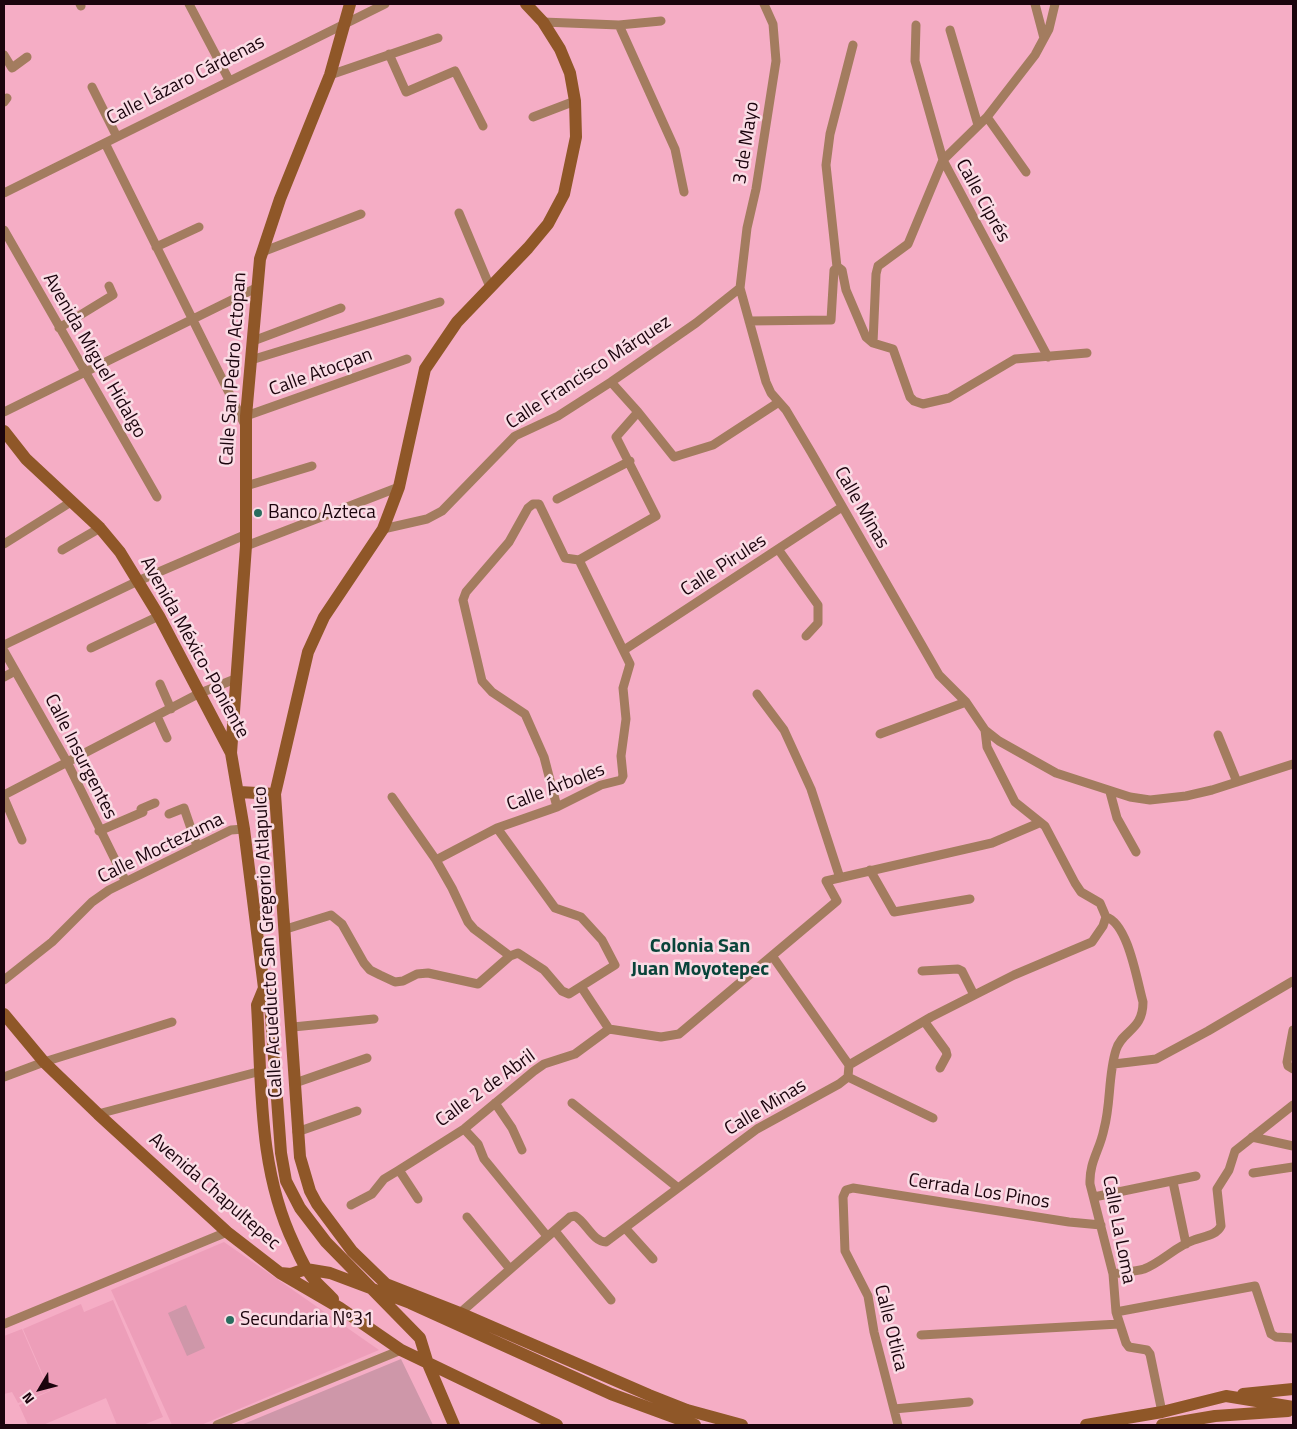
<!DOCTYPE html>
<meta charset="utf-8">
<style>
body{margin:0}
#map{position:relative;width:1297px;height:1429px;overflow:hidden;background:#f5adc5;font-family:"Titillium Web",sans-serif}
canvas{display:block}
.frame{position:absolute;inset:0;border:5px solid #1b040d;pointer-events:none}
.north{position:absolute;left:15px;top:1364px;width:50px;height:50px;-webkit-text-stroke:4px #fadce5;paint-order:stroke;rotate:233deg;font-size:14px;font-weight:700;line-height:20px;text-align:center;color:#1b040d}
.north::after{content:'';display:block;margin:auto;width:18px;height:22px;background:#1b040d;clip-path:polygon(50% 0,100% 100%,50% 72%,0 100%)}
</style>
<div id="map">
<canvas width="1297" height="1429"></canvas>
<div class="frame"></div>
<div class="north">N</div>
</div>
<script>
const ctx = document.querySelector('canvas').getContext('2d');
ctx.lineJoin = 'round';
function fill(path, color) { ctx.fillStyle = color; ctx.fill(path, 'evenodd'); }
function stroke(path, color, width, dash) { ctx.strokeStyle = color; ctx.lineWidth = width; ctx.lineCap = dash ? 'butt' : 'round'; ctx.setLineDash(dash || []); ctx.stroke(path); }
function drawText(font, color, halo, rows, align = 'center') {
  ctx.font = font + ' "Titillium Web",sans-serif'; ctx.lineWidth = 5; ctx.setLineDash([]); ctx.textBaseline = 'middle'; ctx.strokeStyle = halo; ctx.fillStyle = color; for (const [text, x, y, turn = 0] of rows) {
    ctx.save(); ctx.translate(x, y); ctx.rotate((+turn || 0) * Math.PI / 180); ctx.textAlign = isNaN(turn) ? turn : align; if (halo) ctx.strokeText(text, 0, 0); ctx.fillText(text, 0, 0); ctx.restore();
  }
}
const built = new Path2D(`
 M 224,1242 L 379,1350 L 201,1425 L 172,1425 L 111,1290 Z
 M 113,1300 L 163,1417 L 143,1425 L 117,1425 L 106,1398 L 43,1425 L 28,1425 L 19,1405 L 50,1391 L 23,1329 L 81,1304 L 84,1312 Z
 M 22,1329 L 49,1391 L 18,1403 L 12,1392 L 4,1394 L 4,1336 Z`);
const green = new Path2D(`
 M 186,1305 L 205,1348 L 187,1356 L 168,1313 Z
 M 401,1359 L 433,1425 L 241,1425 Z`);
const street = new Path2D(`
 M 80,4 L 81,6
 M 189,4 L 229,80
 M 764,4 L 773,24 L 776,61 L 756,189 L 747,228 L 740,288 L 766,382 L 771,393 L 786,410 L 811,452 L 939,675 L 966,702 L 985,730 L 999,741 L 1056,773 L 1130,797 L 1150,800 L 1186,796 L 1212,790 L 1293,764
 M 1035,4 L 1044,38
 M 543,22 L 619,25 L 675,149 L 684,192
 M 619,25 L 661,21
 M 916,25 L 915,61 L 943,160
 M 950,30 L 978,125
 M 389,54 L 406,92 L 455,71 L 483,126
 M 4,55 L 12,68 L 27,57
 M 330,75 L 438,38
 M 92,87 L 117,137
 M 4,102 L 7,98
 M 533,117 L 575,101
 M 987,117 L 1026,172
 M 105,143 L 245,425
 M 943,160 L 987,117 L 1035,55 L 1049,29 L 1055,4
 M 4,193 L 385,4
 M 459,213 L 490,287
 M 4,230 L 157,497
 M 156,247 L 199,227
 M 262,252 L 361,214
 M 837,267 L 826,165 L 830,134 L 853,45
 M 749,321 L 831,320 L 834,270 L 838,267 L 842,270 L 846,290 L 866,337 L 873,343 L 893,349 L 910,397 L 914,401 L 923,404 L 949,398 L 1015,359 L 1087,353
 M 59,328 L 113,295 L 109,286
 M 253,341 L 341,308
 M 873,343 L 876,274 L 878,266 L 908,244 L 943,160 L 1048,357
 M 251,360 L 440,302
 M 4,412 L 258,287
 M 638,412 L 674,457 L 713,445 L 779,402
 M 246,416 L 407,359
 M 246,486 L 312,466
 M 557,499 L 630,461
 M 383,529 L 427,519 L 442,511 L 515,436 L 558,416 L 611,382 L 696,323 L 740,288
 M 4,544 L 71,502
 M 246,546 L 399,487
 M 778,549 L 818,605 L 818,623 L 806,636
 M 62,550 L 100,528
 M 579,560 L 656,516 L 616,437 L 638,412 L 611,382
 M 4,645 L 138,581 L 247,534
 M 91,648 L 159,616
 M 624,650 L 842,507
 M 4,651 L 67,762 L 125,880
 M 4,677 L 15,671
 M 160,684 L 171,709
 M 757,694 L 784,730 L 811,789 L 840,878
 M 157,716 L 167,738
 M 985,730 L 987,747 L 1015,802 L 1045,826 L 1075,883 L 1081,892 L 1100,903 L 1106,917 C 1128,923 1137,981 1143,1002 C 1143,1031 1122,1030 1116,1050 C 1108,1075 1111,1104 1104,1129 C 1100,1150 1089,1162 1090,1184 L 1113,1274 L 1116,1312 L 1126,1343 L 1129,1347 L 1147,1350 L 1150,1354 L 1162,1412
 M 880,734 L 966,702
 M 1218,735 L 1237,782
 M 1110,792 L 1117,818 L 1136,852
 M 4,795 L 198,694 L 235,679
 M 392,797 L 436,860 L 452,888 L 468,922 L 474,929 L 510,956
 M 4,798 L 22,840
 M 557,807 L 544,757 L 525,714 L 492,692 L 482,681 L 463,600 L 466,592 L 509,542 L 528,508 L 533,504 L 539,504 L 565,558 L 579,560
 M 169,814 L 184,808 L 197,846
 M 99,831 L 143,812 L 141,809 L 155,803
 M 436,860 L 497,828 L 557,807 L 601,785 L 621,780 L 623,776 L 621,756 L 626,719 L 623,688 L 630,664 L 579,560
 M 870,870 L 894,912 L 970,899
 M 286,929 L 331,915 L 342,924 L 364,963 L 370,970 L 380,975 L 395,982 L 403,981 L 417,974 L 428,973 L 478,984 L 510,956 L 518,953 L 544,970 L 562,991 L 569,994 L 615,965 L 602,940 L 581,917 L 555,908 L 497,828
 M 773,957 L 849,1065
 M 922,971 L 958,969 L 962,971 L 974,995
 M 4,980 L 52,942 L 92,902 L 109,890 L 231,830 L 244,829
 M 582,988 L 609,1029
 M 924,1021 L 946,1051 L 947,1055 L 940,1068
 M 293,1027 L 374,1019
 M 1293,1030 L 1287,1062 L 1288,1066 L 1293,1069
 M 1114,1064 L 1156,1059 L 1208,1031 L 1293,981
 M 4,1077 L 44,1062 L 172,1022
 M 848,1077 L 933,1118
 M 295,1083 L 367,1058
 M 495,1103 L 512,1128 L 522,1150
 M 572,1103 L 677,1187
 M 98,1114 L 261,1071
 M 464,1129 L 478,1144 L 484,1159 L 547,1236
 M 297,1132 L 357,1111
 M 1252,1137 L 1293,1146
 M 1253,1173 L 1293,1167
 M 1173,1182 L 1186,1244
 M 1094,1197 L 1196,1176
 M 418,1199 L 399,1170 L 464,1129 L 534,1071 L 544,1064 L 575,1054 L 609,1029 L 661,1037 L 679,1034 L 837,901 L 826,881 L 992,843 L 1039,823
 M 351,1205 L 372,1194 L 384,1179 L 399,1170
 M 467,1217 L 510,1269
 M 626,1229 L 653,1259
 M 555,1231 L 611,1300
 M 1113,1274 C 1123,1272 1134,1272 1144,1269 C 1162,1262 1176,1246 1194,1240 C 1204,1236 1216,1236 1221,1226 L 1217,1189 L 1229,1170 L 1235,1151 L 1293,1105
 M 1116,1312 L 1255,1286 L 1271,1334 L 1276,1337 L 1293,1338
 M 460,1313 L 570,1217 L 575,1216 C 586,1222 593,1242 606,1242 L 757,1129 L 839,1084 L 848,1077 L 849,1065 L 931,1017 L 1014,975 L 1092,942 L 1103,926 L 1106,917
 M 4,1324 L 227,1232
 M 921,1335 L 1119,1324
 M 894,1409 L 969,1402
 M 217,1425 L 401,1350
 M 898,1425 L 874,1332 L 868,1296 L 845,1251 L 843,1197 L 846,1190 L 853,1188 L 1069,1222 L 1101,1225`);
const secondary = new Path2D(`
 M 526,4 L 543,22 L 560,49 L 570,73 L 575,101 L 576,137 L 564,194 L 548,224 L 528,248 L 457,322 L 425,369 L 399,487 L 383,529 L 324,617 L 308,652 L 275,794 L 300,1157 L 310,1191 L 317,1204 L 352,1251 L 386,1284 L 460,1313 L 649,1395 L 687,1410 L 742,1425
 M 4,431 L 26,459 L 100,528 L 120,552 L 159,616 L 231,753 L 244,829 L 264,988 L 270,1003 L 281,1153 L 286,1181 L 300,1208 L 326,1242 L 420,1338 L 428,1364 L 454,1425
 M 231,753 L 246,546 L 246,416 L 260,259 L 280,199 L 330,75 L 350,4
 M 239,792 L 275,794
 M 264,988 L 257,1005 C 262,1086 258,1169 294,1244 C 299,1255 304,1267 312,1277 C 318,1285 326,1291 333,1299
 M 4,1014 L 44,1062 L 98,1114 L 227,1232 L 280,1273 L 340,1308 L 401,1350 L 557,1425
 M 280,1273 L 291,1274 L 306,1269 L 330,1273 L 410,1303 L 611,1394 L 695,1425
 M 1243,1394 L 1293,1389
 M 1086,1425 L 1162,1412 L 1226,1396 L 1293,1407
 M 1162,1425 L 1215,1416 L 1288,1411`);
const markers = [
 [258,513,5,"#296d5f"],
 [230,1320,5,"#296d5f"]
];
const streetNames = [
 ["Calle Lázaro Cárdenas",186,81,-27],
 ["3 de Mayo",747,143,-81],
 ["Calle Ciprés",982,201,61],
 ["Avenida Miguel Hidalgo",94,356,60],
 ["Calle San Pedro Actopan",234,369,-86],
 ["Calle Atocpan",321,373,-20],
 ["Calle Francisco Márquez",589,373,-33],
 ["Calle Minas",861,508,60],
 ["Calle Pirules",724,566,-33],
 ["Avenida México-Poniente",194,648,61],
 ["Calle Insurgentes",80,757,63],
 ["Calle Árboles",556,788,-21],
 ["Calle Moctezuma",161,849,-26],
 ["Calle Acueducto San Gregorio Atlapulco",269,942,-93],
 ["Calle 2 de Abril",486,1089,-36],
 ["Calle Minas",766,1108,-31],
 ["Avenida Chapultepec",214,1192,41],
 ["Cerrada Los Pinos",979,1192,9],
 ["Calle La Loma",1118,1230,79],
 ["Calle Otlica",890,1328,76]
];
const poiNames = [
 ["Banco Azteca",268,513],
 ["Secundaria Nº31",240,1320]
];
const neighbourhoodNames = [
 ["Colonia San",700,947],
 ["Juan Moyotepec",700,970]
];
fill(built, '#ed9eb9');
fill(green, '#ce97a9');
stroke(street, '#a37c5f', 9);
stroke(secondary, '#8f5728', 12);
for (const [x, y, r, color] of markers) { const dot = new Path2D(); dot.arc(x, y, r, 0, 2 * Math.PI); ctx.fillStyle = color; ctx.fill(dot); stroke(dot, '#fadce5', 2); }
drawText('19px', '#1b040d', '#fadce5', streetNames);
drawText('19px', '#1b040d', '#fadce5', poiNames, 'left');
drawText('bold 20px', '#09443a', '#fadce5', neighbourhoodNames);
</script>
